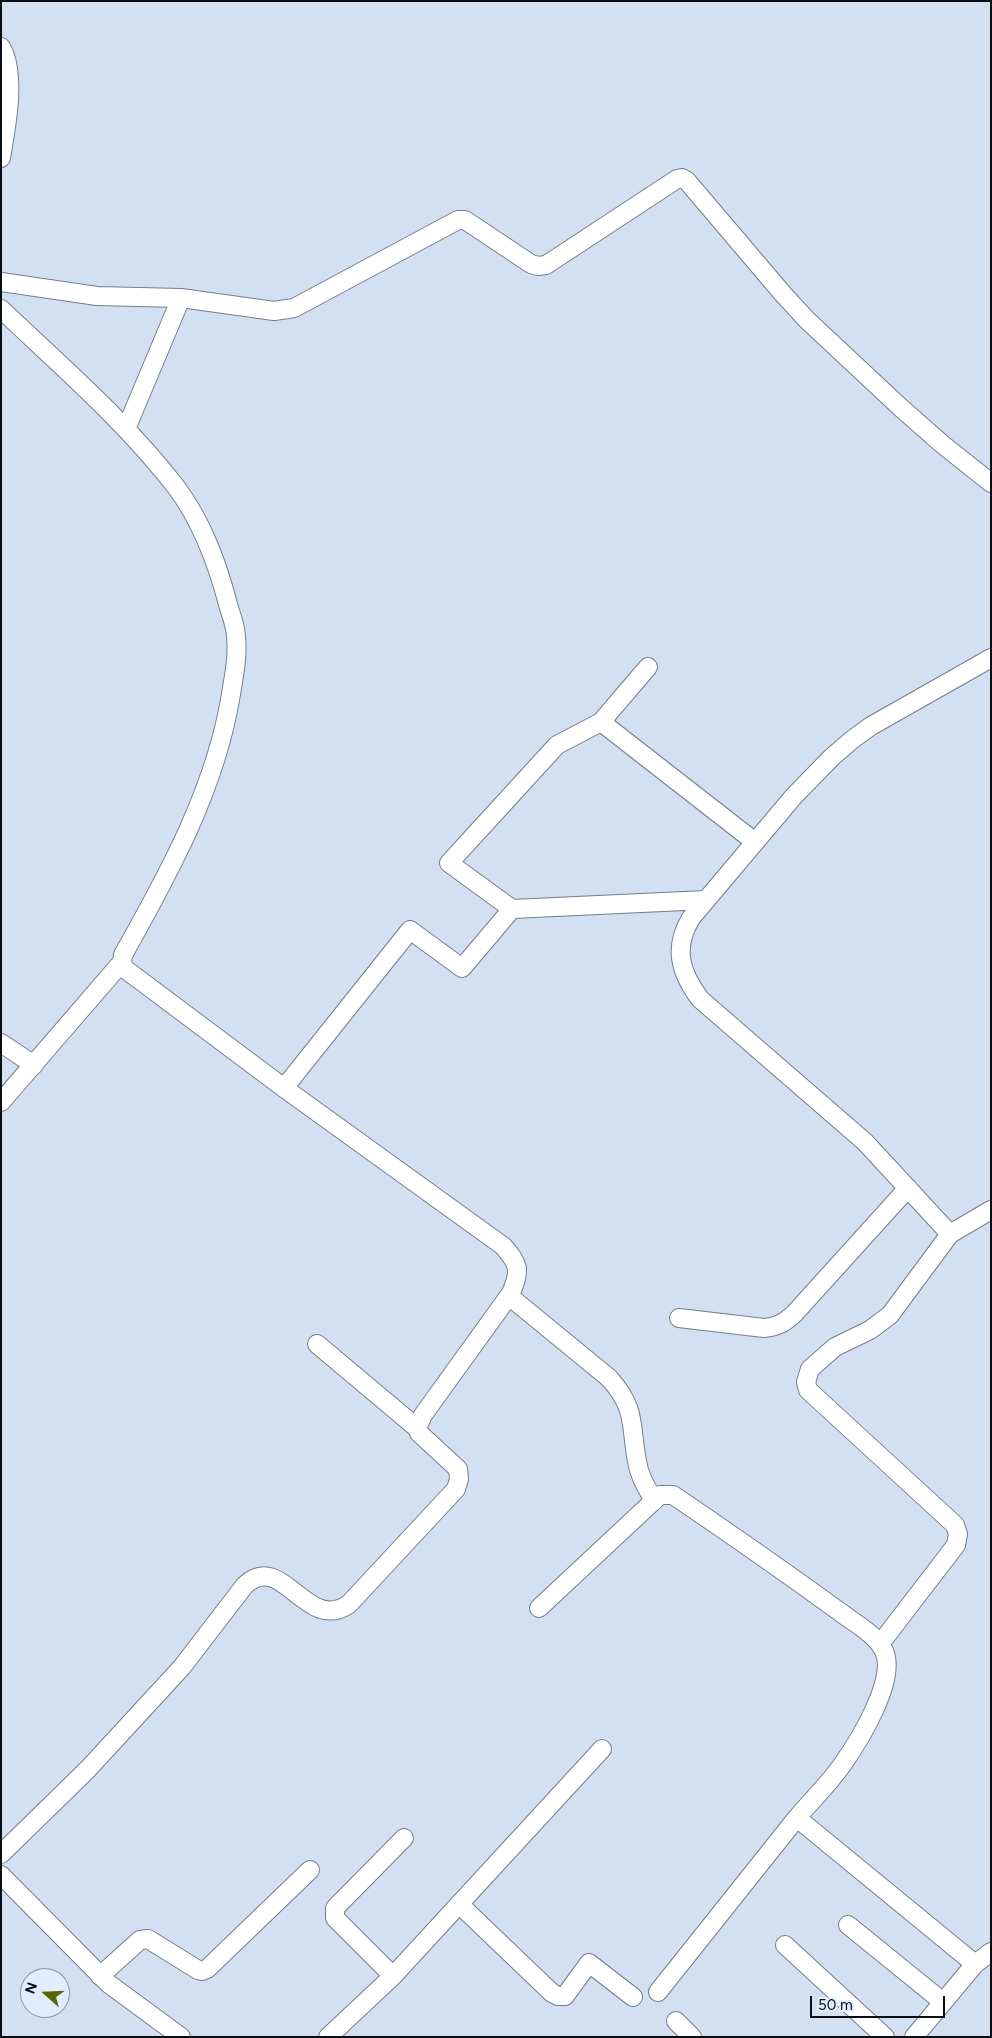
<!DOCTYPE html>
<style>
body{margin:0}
#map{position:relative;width:992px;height:2038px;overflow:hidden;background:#d3e0f1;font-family:Figtree,sans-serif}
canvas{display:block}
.frame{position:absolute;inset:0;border:2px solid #0a0e14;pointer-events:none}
.north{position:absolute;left:20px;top:1968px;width:50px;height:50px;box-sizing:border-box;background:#e0edfe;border:1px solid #8a94a0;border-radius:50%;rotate:290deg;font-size:14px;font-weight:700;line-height:20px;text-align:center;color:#0a0e14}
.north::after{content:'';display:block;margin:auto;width:18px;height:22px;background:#5d6402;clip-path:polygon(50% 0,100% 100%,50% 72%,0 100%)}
.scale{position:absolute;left:810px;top:1996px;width:135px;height:22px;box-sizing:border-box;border:2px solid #0a0e14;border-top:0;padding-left:6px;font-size:15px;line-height:18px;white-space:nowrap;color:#0a0e14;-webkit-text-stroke:4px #e0edfe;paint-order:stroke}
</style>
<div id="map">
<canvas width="992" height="2038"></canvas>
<div class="frame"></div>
<div class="north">N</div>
<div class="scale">50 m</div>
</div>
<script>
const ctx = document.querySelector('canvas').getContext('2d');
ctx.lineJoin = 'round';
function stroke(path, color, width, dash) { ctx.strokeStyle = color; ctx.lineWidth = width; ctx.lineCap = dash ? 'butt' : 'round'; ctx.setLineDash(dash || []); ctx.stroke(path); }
const minor = new Path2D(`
 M 1,47 C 17,74 6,128 1,158
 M 1,282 L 97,296 L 181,298 L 274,311 L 294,308 L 458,220 L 465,220 L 531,264 L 538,266 L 546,265 L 677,179 L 682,178 L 687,181 L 783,294 L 807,320 L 900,407 L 942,444 L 991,483
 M 1,309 C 61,366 125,421 176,487 C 203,523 218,565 229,608 C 232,617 236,628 236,637 C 238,657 234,675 231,694 C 216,788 169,873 123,955 L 122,962 L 125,969 L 284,1088 L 503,1246 C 519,1264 521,1270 511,1293 L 423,1415 L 417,1428 L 419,1433 L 458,1469 L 459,1479 L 456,1489 L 349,1604 C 306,1634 283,1550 245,1585 L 182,1667 L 88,1769 L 1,1854
 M 126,429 L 181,298
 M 601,722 L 755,842
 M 512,909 L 449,863 L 557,745 L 601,722 L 648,667
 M 1,1043 L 34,1065
 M 284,1088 L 410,930 L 462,968 L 512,909 L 706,900
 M 1,1102 L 122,962
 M 950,1234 L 865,1142 L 700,999 C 680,972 673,948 691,918 L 794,796 L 832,757 L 853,739 L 871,726 L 991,658
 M 509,1296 L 609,1378 C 637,1409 630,1425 637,1461 C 639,1476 647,1488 654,1501
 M 679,1318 L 764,1328 C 777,1327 784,1323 794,1314 L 908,1188
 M 317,1344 L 417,1428
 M 539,1608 L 660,1495 L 673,1495 C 729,1533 785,1572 840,1612 C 853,1622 875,1634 883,1649 C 899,1677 859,1741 842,1765 C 828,1785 810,1802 795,1820 C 749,1877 704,1935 658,1992
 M 880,1644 L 956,1545 L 958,1534 L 955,1525 L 808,1390 L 806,1382 L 810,1369 L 835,1347 L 870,1330 L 890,1315 L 950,1234 L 991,1210
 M 797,1818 L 975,1964
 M 1,1875 L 109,1984 L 181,2037
 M 459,1904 L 552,1993 L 558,1996 L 565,1996 L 589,1963 L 633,1997
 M 848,1925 L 943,2002
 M 785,1945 L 885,2037
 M 100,1976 L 140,1940 L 148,1939 L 198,1970 L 202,1971 L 207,1969 L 310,1870
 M 393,1976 L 335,1918 L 335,1908 L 404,1838
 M 676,2021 L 692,2037
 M 328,2037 L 393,1976 L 602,1749
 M 914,2037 L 975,1964 L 991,1952`);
stroke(minor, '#727e8c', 20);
stroke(minor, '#fff', 18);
</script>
